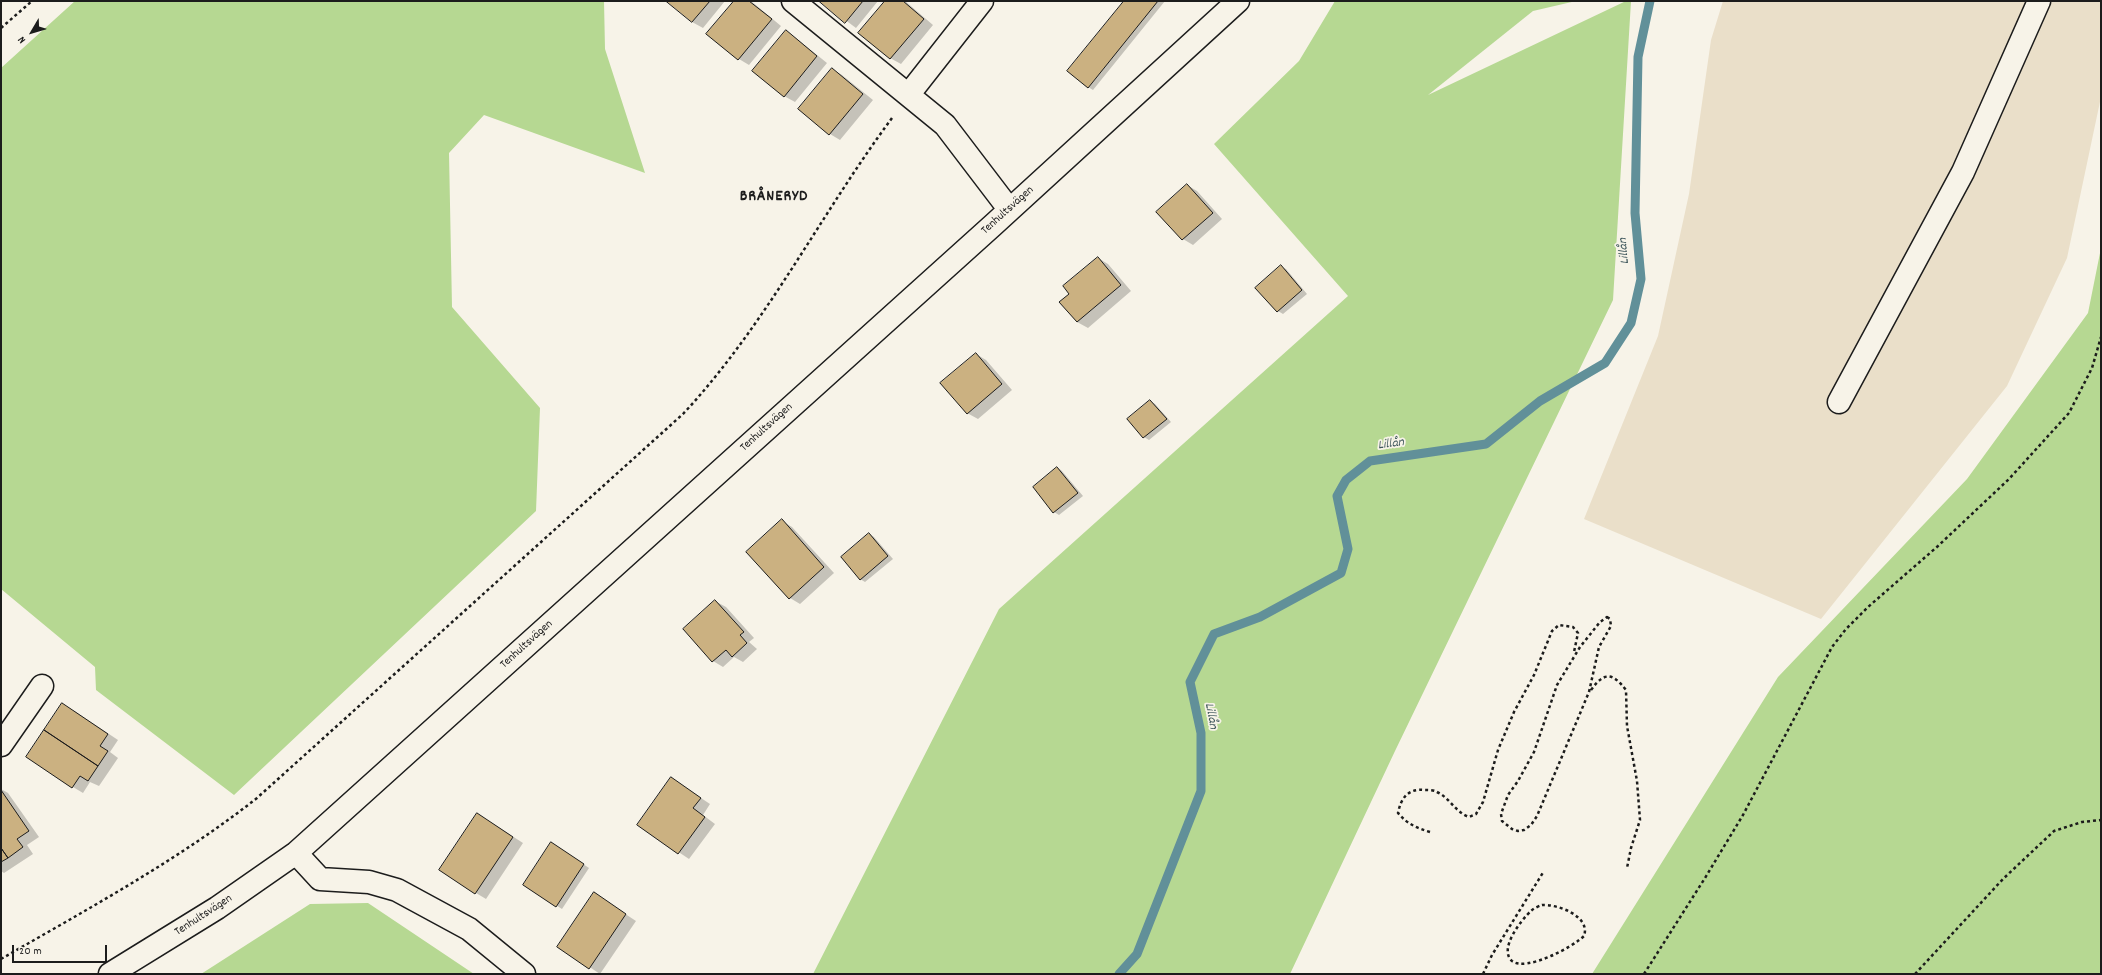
<!DOCTYPE html>
<meta charset="utf-8">
<style>
body{margin:0}
#map{position:relative;width:2102px;height:975px;overflow:hidden;background:#f7f3e8;font-family:Dekko,sans-serif}
canvas{display:block}
.frame{position:absolute;inset:0;border:2px solid #1c1c1c;pointer-events:none}
.north{position:absolute;left:12px;top:12px;width:40px;height:40px;-webkit-text-stroke:3px #f7f3e8;paint-order:stroke;rotate:232deg;font-size:11px;font-weight:700;line-height:16px;text-align:center;color:#1c1c1c}
.north::after{content:'';display:block;margin:auto;width:14px;height:18px;background:#1c1c1c;clip-path:polygon(50% 0,100% 100%,50% 72%,0 100%)}
.scale{position:absolute;left:12px;top:945px;width:95px;height:18px;box-sizing:border-box;border:2px solid #1c1c1c;border-top:0;padding-left:5px;font-size:12px;line-height:14px;white-space:nowrap;color:#1c1c1c;-webkit-text-stroke:3px #f7f3e8;paint-order:stroke}
</style>
<div id="map">
<canvas width="2102" height="975"></canvas>
<div class="frame"></div>
<div class="north">N</div>
<div class="scale">20 m</div>
</div>
<script>
const ctx = document.querySelector('canvas').getContext('2d');
ctx.lineJoin = 'round';
function fill(path, color) { ctx.fillStyle = color; ctx.fill(path, 'evenodd'); }
function stroke(path, color, width, dash) { ctx.strokeStyle = color; ctx.lineWidth = width; ctx.lineCap = dash ? 'butt' : 'round'; ctx.setLineDash(dash || []); ctx.stroke(path); }
function drawText(font, color, halo, rows, align = 'center') {
  ctx.font = font + ' Dekko,sans-serif'; ctx.lineWidth = 3.5; ctx.setLineDash([]); ctx.textBaseline = 'middle'; ctx.strokeStyle = halo; ctx.fillStyle = color; for (const [text, x, y, turn = 0] of rows) {
    ctx.save(); ctx.translate(x, y); ctx.rotate((+turn || 0) * Math.PI / 180); ctx.textAlign = isNaN(turn) ? turn : align; if (halo) ctx.strokeText(text, 0, 0); ctx.fillText(text, 0, 0); ctx.restore();
  }
}
const built = new Path2D(`
 M 1723,1 L 2101,1 L 2101,97 L 2067,258 L 2007,386 L 1821,619 L 1584,519 L 1658,336 L 1689,194 L 1711,40 Z`);
const green = new Path2D(`
 M 75,1 L 604,1 L 605,49 L 645,173 L 484,115 L 449,153 L 452,307 L 540,408 L 536,511 L 234,795 L 96,690 L 95,667 L 1,589 L 1,68 Z
 M 1335,1 L 1576,1 L 1533,11 L 1428,95 L 1626,1 L 1631,1 L 1613,300 L 1395,751 L 1290,974 L 813,974 L 999,609 L 1348,296 L 1214,144 L 1299,61 Z
 M 2101,248 L 2101,974 L 1592,974 L 1778,677 L 1967,479 L 2088,313 Z
 M 368,903 L 474,974 L 201,974 L 310,904 Z`);
const shadow = new Path2D(`
 M 668,1 L 725,1 L 703,28 L 692,22 Z
 M 735,1 L 751,1 L 781,26 L 749,65 L 739,59 Z
 M 820,1 L 878,1 L 856,28 Z
 M 886,1 L 905,1 L 933,25 L 901,64 L 890,58 Z
 M 1125,1 L 1165,1 L 1093,90 L 1088,87 Z
 M 786,32 L 796,38 L 827,63 L 795,102 L 784,96 Z
 M 832,69 L 842,75 L 873,100 L 840,140 L 830,134 Z
 M 1187,185 L 1197,191 L 1222,219 L 1193,245 L 1183,239 L 1158,212 Z
 M 1098,258 L 1108,264 L 1131,291 L 1088,328 L 1077,322 L 1070,294 Z
 M 1281,267 L 1286,269 L 1307,294 L 1283,314 L 1278,311 Z
 M 976,354 L 986,360 L 1012,390 L 978,419 L 967,413 Z
 M 1150,401 L 1155,404 L 1171,422 L 1149,440 L 1144,437 Z
 M 1058,468 L 1062,471 L 1083,496 L 1059,515 L 1054,512 Z
 M 782,521 L 792,527 L 834,573 L 800,604 L 790,598 Z
 M 869,534 L 874,537 L 893,559 L 865,582 L 860,579 Z
 M 715,601 L 726,607 L 754,638 L 749,642 L 757,649 L 743,662 L 734,657 L 723,667 L 713,661 L 684,629 Z
 M 73,710 L 118,740 L 110,752 L 118,758 L 99,786 L 90,782 L 83,793 L 73,787 Z
 M 671,778 L 710,804 L 703,815 L 715,824 L 689,859 L 638,825 Z
 M 1,789 L 8,793 L 39,837 L 27,845 L 33,854 L 4,873 L 1,871 Z
 M 478,814 L 523,843 L 486,899 L 476,893 Z
 M 556,846 L 589,868 L 562,909 L 524,885 Z
 M 604,900 L 636,921 L 600,974 L 558,946 Z`);
const stream = new Path2D(`
 M 1119,974 L 1137,954 L 1201,791 L 1201,733 L 1190,682 L 1214,634 L 1260,617 L 1341,573 L 1348,549 L 1337,496 L 1346,480 L 1370,461 L 1486,444 L 1540,401 L 1605,363 L 1631,323 L 1641,279 L 1635,213 L 1638,57 L 1650,1`);
const building = new Path2D(`
 M 666,1 L 710,1 L 692,22 Z
 M 734,1 L 749,1 L 772,19 L 738,60 L 706,34 Z
 M 819,1 L 863,1 L 845,23 Z
 M 885,1 L 903,1 L 924,19 L 890,59 L 858,33 Z
 M 1124,1 L 1158,1 L 1088,88 L 1067,71 Z
 M 786,30 L 817,56 L 784,97 L 752,71 Z
 M 832,68 L 863,94 L 829,135 L 798,109 Z
 M 1187,184 L 1213,213 L 1182,240 L 1156,212 Z
 M 1098,257 L 1121,285 L 1077,322 L 1059,302 L 1069,294 L 1063,286 Z
 M 1281,265 L 1302,290 L 1277,312 L 1255,288 Z
 M 976,353 L 1002,384 L 967,414 L 940,383 Z
 M 1150,400 L 1167,419 L 1143,438 L 1127,419 Z
 M 1057,467 L 1078,493 L 1053,513 L 1033,487 Z
 M 782,519 L 824,567 L 789,599 L 746,552 Z
 M 869,533 L 888,556 L 860,580 L 841,557 Z
 M 715,600 L 744,632 L 740,635 L 747,643 L 732,657 L 726,650 L 712,662 L 683,629 Z
 M 62,703 L 108,734 L 100,746 L 108,751 L 98,766 L 44,730 Z
 M 44,730 L 98,766 L 88,781 L 80,776 L 72,788 L 26,757 Z
 M 671,777 L 701,798 L 693,808 L 705,817 L 678,854 L 637,825 Z
 M 1,790 L 29,831 L 17,839 L 23,847 L 8,858 L 1,848 Z
 M 477,813 L 513,837 L 475,894 L 439,870 Z
 M 551,842 L 584,864 L 556,907 L 523,885 Z
 M 1,848 L 8,858 L 1,862 Z
 M 594,892 L 626,914 L 589,969 L 557,947 Z`);
const path = new Path2D(`
 M 1,28 L 32,1
 M 1607,617 L 1610,619 L 1611,626 L 1599,647 L 1589,692 L 1537,816 L 1531,825 L 1524,830 L 1518,831 L 1512,829 L 1502,821 L 1501,814 L 1508,795 L 1518,781 L 1534,752 L 1557,685 L 1580,647 L 1600,622 Z
 M 1591,690 C 1604,672 1612,672 1626,690 L 1627,726 L 1637,781 L 1640,820 L 1631,848 L 1627,868
 M 1430,832 C 1417,828 1407,824 1398,813 C 1401,798 1408,788 1425,790 C 1429,790 1434,790 1437,792 C 1450,798 1455,812 1469,817 L 1476,814 L 1483,802 L 1498,750 L 1514,712 L 1534,675 L 1552,631 L 1559,625 L 1573,627 L 1578,633 L 1574,652
 M 1542,905 C 1557,904 1591,916 1584,936 C 1573,947 1526,972 1512,961 C 1498,949 1522,919 1531,911 C 1534,908 1539,906 1542,905 Z
 M 1,959 C 86,910 180,859 257,798 L 683,414 C 766,325 820,215 892,118
 M 1483,974 L 1492,955 L 1544,871
 M 1644,974 L 1705,878 L 1743,815 L 1832,647 L 1846,629 L 1868,607 L 1938,546 L 2009,479 L 2069,413 L 2092,368 L 2101,337
 M 1915,974 L 2003,879 L 2054,831 L 2082,822 L 2101,820`);
const minor = new Path2D(`
 M 793,1 L 945,125 L 1009,209
 M 909,94 L 982,1
 M 1839,402 L 1963,172 L 2039,1
 M 1,745 L 42,686
 M 296,853 L 320,879 L 369,882 L 397,890 L 469,929 L 524,974
 M 110,974 L 217,908 L 296,853 L 992,226 L 1238,1`);
const streetNames = [
 ["Tenhultsvägen",1008,211,-42],
 ["Tenhultsvägen",767,428,-42],
 ["Tenhultsvägen",527,645,-42],
 ["Tenhultsvägen",204,916,-33]
];
const waterNames = [
 ["Lillån",1625,251,-95],
 ["Lillån",1391,445,-8],
 ["Lillån",1210,716,79]
];
const districtNames = [
 ["BRÅNERYD",774,198]
];
fill(built, '#eadfc9');
fill(green, '#b6d892');
fill(shadow, '#0003');
stroke(stream, '#619099', 9);
fill(building, '#cbb181');
stroke(building, '#1c1c1c', 1);
stroke(minor, '#1c1c1c', 25);
stroke(path, '#1c1c1c', 2.5, [3, 3]);
stroke(minor, '#f7f3e8', 22);
drawText('12px', '#1c1c1c', '#f7f3e8', streetNames);
drawText('italic 13px', '#3e565b', '#f7f3e8', waterNames);
ctx.letterSpacing = '1px';
drawText('bold 16px', '#1c1c1c', '#f7f3e8', districtNames);
ctx.letterSpacing = '0px';
</script>
